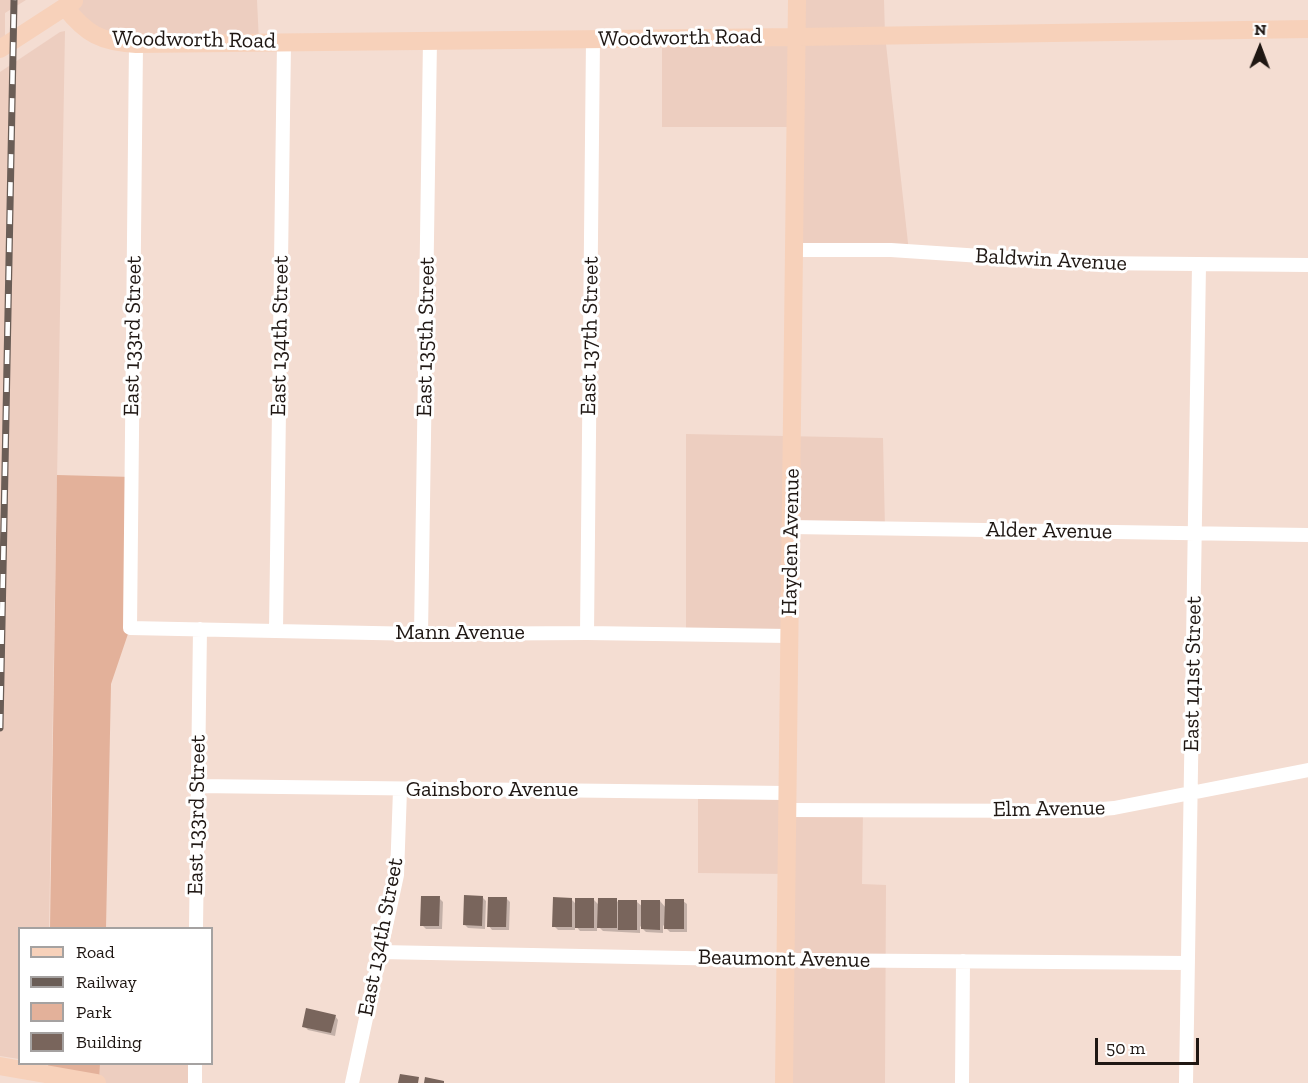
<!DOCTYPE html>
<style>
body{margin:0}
#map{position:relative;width:1308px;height:1083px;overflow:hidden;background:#f4ddd2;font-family:"Zilla Slab",serif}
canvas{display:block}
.legend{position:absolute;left:18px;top:927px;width:195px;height:138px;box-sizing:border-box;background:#fff;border:2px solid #a5a2a1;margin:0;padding:8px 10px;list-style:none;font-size:18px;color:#1f1713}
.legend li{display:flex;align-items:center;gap:12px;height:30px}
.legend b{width:30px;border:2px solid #a5a2a1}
.north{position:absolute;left:1230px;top:18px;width:60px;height:60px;-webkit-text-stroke:4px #fff;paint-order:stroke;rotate:1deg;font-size:16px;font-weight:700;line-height:24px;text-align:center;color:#1f1713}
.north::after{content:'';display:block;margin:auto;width:21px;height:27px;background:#1f1713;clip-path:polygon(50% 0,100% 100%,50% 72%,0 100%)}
.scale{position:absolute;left:1095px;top:1038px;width:104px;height:27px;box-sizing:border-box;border:3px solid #1f1713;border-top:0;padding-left:8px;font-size:18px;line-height:21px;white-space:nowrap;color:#1f1713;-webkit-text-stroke:4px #fff;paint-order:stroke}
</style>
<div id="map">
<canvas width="1308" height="1083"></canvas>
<ul class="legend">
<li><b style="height:8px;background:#f7d1ba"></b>Road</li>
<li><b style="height:8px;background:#6a5d56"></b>Railway</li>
<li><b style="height:16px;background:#e3b19a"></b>Park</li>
<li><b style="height:16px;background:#79655c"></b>Building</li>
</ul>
<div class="north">N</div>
<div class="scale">50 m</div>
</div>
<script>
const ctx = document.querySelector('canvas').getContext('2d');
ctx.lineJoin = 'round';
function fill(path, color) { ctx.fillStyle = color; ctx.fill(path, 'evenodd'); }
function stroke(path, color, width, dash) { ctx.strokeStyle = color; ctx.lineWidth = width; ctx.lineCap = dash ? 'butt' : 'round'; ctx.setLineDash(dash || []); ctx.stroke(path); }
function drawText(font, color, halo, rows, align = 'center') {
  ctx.font = font + ' "Zilla Slab",serif'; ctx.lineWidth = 6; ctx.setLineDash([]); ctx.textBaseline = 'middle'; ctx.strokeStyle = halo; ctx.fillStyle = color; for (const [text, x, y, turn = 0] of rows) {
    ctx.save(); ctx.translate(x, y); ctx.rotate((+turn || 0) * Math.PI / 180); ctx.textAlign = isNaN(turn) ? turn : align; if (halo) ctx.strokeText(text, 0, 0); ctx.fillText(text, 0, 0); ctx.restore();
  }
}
const built = new Path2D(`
 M 0,0 L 26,0 L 5,13 L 5,47 L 0,50 Z
 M 66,0 L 257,0 L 259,42 L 106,41 Z
 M 797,0 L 884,0 L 885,35 L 909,252 L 794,250 L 795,127 L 662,127 L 662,38 L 797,37 Z
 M 65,31 L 49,928 L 20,928 L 19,1059 L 0,1056 L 0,72 L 60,32 Z
 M 686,434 L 883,438 L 885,529 L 791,528 L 789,636 L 686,635 Z
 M 698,792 L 786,793 L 786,809 L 863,810 L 862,884 L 886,885 L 885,1083 L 784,1083 L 785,874 L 698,873 Z
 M 100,1064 L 195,1064 L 195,1083 L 99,1083 Z`);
const green = new Path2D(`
 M 57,475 L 132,477 L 130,628 L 111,684 L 106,928 L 50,928 Z
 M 48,1064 L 100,1064 L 99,1083 L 47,1074 Z`);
const shadow = new Path2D(`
 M 482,897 L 486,901 L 485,929 L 468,928 L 465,925 Z
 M 439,898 L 443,902 L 442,929 L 426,929 L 422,925 Z
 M 506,898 L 510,902 L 509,930 L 492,930 L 489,926 Z
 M 571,899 L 577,905 L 594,900 L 599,905 L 616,900 L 618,902 L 637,902 L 643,907 L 660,901 L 666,908 L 683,901 L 687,904 L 687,932 L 670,932 L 663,925 L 663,933 L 646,932 L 640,926 L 640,933 L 603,931 L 597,925 L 597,931 L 580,931 L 575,925 L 575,930 L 558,930 L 554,926 Z
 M 335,1016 L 338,1020 L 335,1036 L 308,1030 L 304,1026 Z`);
const building = new Path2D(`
 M 464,895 L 483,896 L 482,926 L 463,925 Z
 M 421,896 L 440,896 L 439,926 L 420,926 Z
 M 488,897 L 507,897 L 506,927 L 487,927 Z
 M 553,897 L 572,898 L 572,927 L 552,927 Z
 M 575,898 L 594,898 L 594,928 L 575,928 Z
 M 598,898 L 617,898 L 617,928 L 597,928 Z
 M 665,899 L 684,899 L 684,929 L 664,929 Z
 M 618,900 L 637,900 L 637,930 L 618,930 Z
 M 641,900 L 660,900 L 660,930 L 641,929 Z
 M 306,1008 L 336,1015 L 331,1033 L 302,1027 Z
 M 400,1074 L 419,1077 L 418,1083 L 398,1083 Z
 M 425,1077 L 444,1081 L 444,1083 L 424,1083 Z`);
const street = new Path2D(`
 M 136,44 L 130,628 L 421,634 L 587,633 L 789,636
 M 794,250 L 891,250 L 1087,263 L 1308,265
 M 791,527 L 1308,535
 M 276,630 L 284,42
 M 587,633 L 593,39
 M 421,634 L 430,40
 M 197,786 L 786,793
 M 786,810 L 1079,811 L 1114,808 L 1308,770
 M 196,928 L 200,629
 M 380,952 L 785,960 L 1188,963
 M 195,1083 L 195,1064
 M 352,1083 L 397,875 L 400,790
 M 962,1083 L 963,961
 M 1186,1083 L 1199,265`);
const secondary = new Path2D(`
 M 65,7 C 86,34 101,42 136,44 L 797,37 L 1308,29
 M 0,49 L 74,1
 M 0,1066 L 97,1083
 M 784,1083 L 797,0`);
const rail = new Path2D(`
 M 0,728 L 14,0`);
const streetNames = [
 ["Woodworth Road",680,38,-1],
 ["Woodworth Road",194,40,1],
 ["Baldwin Avenue",1051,260,3],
 ["East 133rd Street",133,336,-89],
 ["East 134th Street",280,336,-89],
 ["East 137th Street",590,336,-89],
 ["East 135th Street",426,337,-89],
 ["Alder Avenue",1049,531,1],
 ["Hayden Avenue",791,542,-89],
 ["Mann Avenue",460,633],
 ["East 141st Street",1193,674,-89],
 ["Gainsboro Avenue",492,790],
 ["Elm Avenue",1049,809,-1],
 ["East 133rd Street",197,815,-89],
 ["East 134th Street",381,937,-79],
 ["Beaumont Avenue",784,959,1]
];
fill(built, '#edcec0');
fill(green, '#e3b19a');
fill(shadow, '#0003');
fill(building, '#79655c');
stroke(street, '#fff', 14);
stroke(secondary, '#f7d1ba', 18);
stroke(rail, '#6a5d56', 7);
stroke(rail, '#fff', 4.5, [14]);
drawText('22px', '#1f1713', '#fff', streetNames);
</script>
